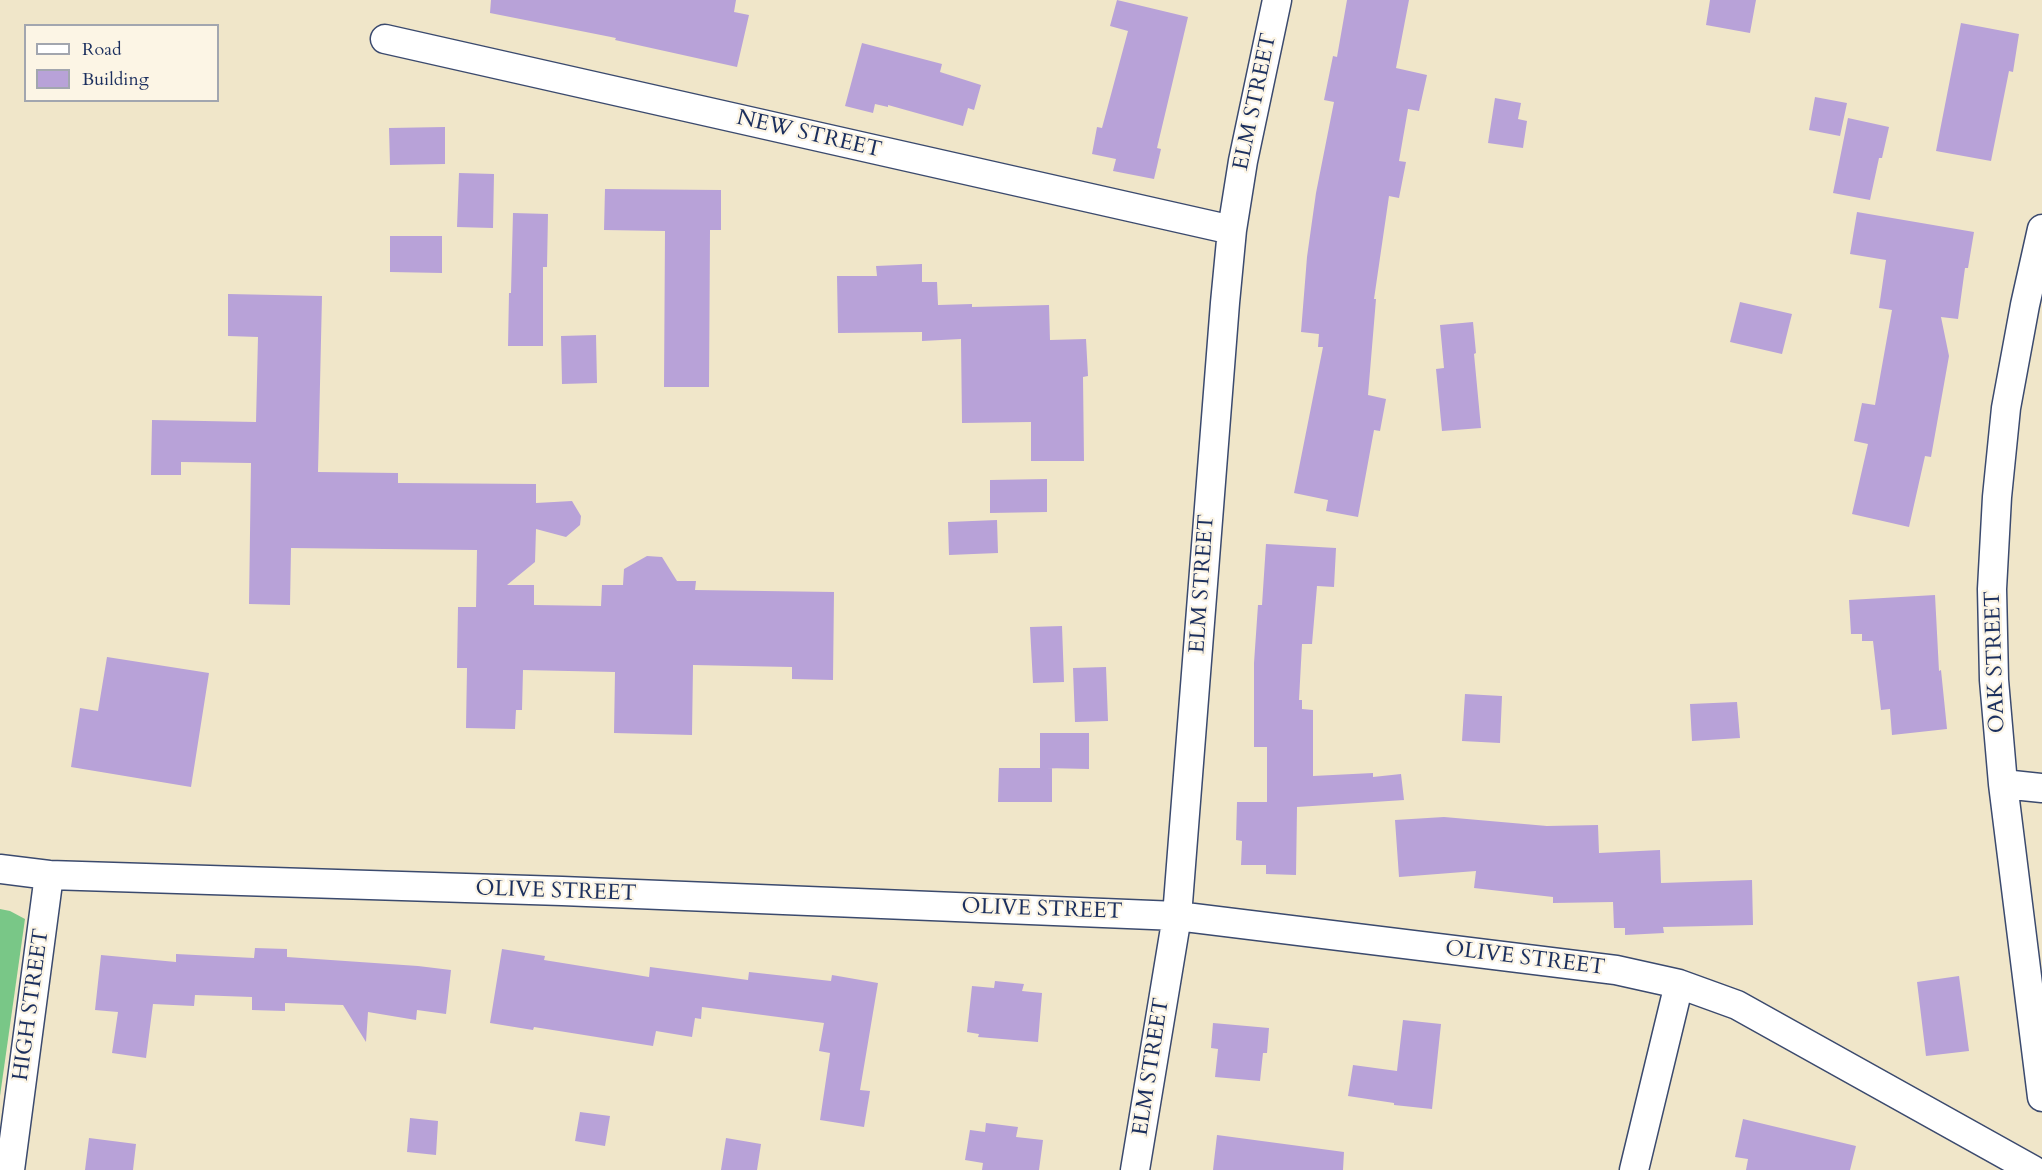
<!DOCTYPE html>
<style>
body{margin:0}
#map{position:relative;width:2042px;height:1170px;overflow:hidden;background:#f0e6c9;font-family:Cardo,serif}
canvas{display:block}
.legend{position:absolute;left:24px;top:24px;width:195px;height:78px;box-sizing:border-box;background:#fcf5e5;border:2px solid #a2a6af;margin:0;padding:8px 10px;list-style:none;font-size:18px;color:#1b2f5e}
.legend li{display:flex;align-items:center;gap:12px;height:30px}
.legend b{width:30px;border:2px solid #a2a6af}
</style>
<div id="map">
<canvas width="2042" height="1170"></canvas>
<ul class="legend">
<li><b style="height:8px;background:#fff"></b>Road</li>
<li><b style="height:16px;background:#b8a2d8"></b>Building</li>
</ul>
</div>
<script>
const ctx = document.querySelector('canvas').getContext('2d');
ctx.lineJoin = 'round';
function fill(path, color) { ctx.fillStyle = color; ctx.fill(path, 'evenodd'); }
function stroke(path, color, width, dash) { ctx.strokeStyle = color; ctx.lineWidth = width; ctx.lineCap = dash ? 'butt' : 'round'; ctx.setLineDash(dash || []); ctx.stroke(path); }
function drawText(font, color, halo, rows, align = 'center') {
  ctx.font = font + ' Cardo,serif'; ctx.lineWidth = 4.5; ctx.setLineDash([]); ctx.textBaseline = 'middle'; ctx.strokeStyle = halo; ctx.fillStyle = color; for (const [text, x, y, turn = 0] of rows) {
    ctx.save(); ctx.translate(x, y); ctx.rotate((+turn || 0) * Math.PI / 180); ctx.textAlign = isNaN(turn) ? turn : align; if (halo) ctx.strokeText(text, 0, 0); ctx.fillText(text, 0, 0); ctx.restore();
  }
}
const green = new Path2D(`
 M 0,909 L 10,911 L 25,919 L 0,1096 Z`);
const building = new Path2D(`
 M 491,0 L 736,0 L 734,12 L 749,15 L 737,67 L 615,40 L 616,38 L 490,13 Z
 M 1117,0 L 1188,17 L 1157,148 L 1161,149 L 1154,179 L 1113,171 L 1116,159 L 1092,154 L 1097,127 L 1102,128 L 1128,31 L 1110,26 Z
 M 1347,0 L 1409,0 L 1396,68 L 1427,75 L 1419,111 L 1408,109 L 1399,161 L 1406,162 L 1399,198 L 1389,196 L 1374,299 L 1376,299 L 1368,395 L 1386,399 L 1380,431 L 1374,430 L 1358,517 L 1326,511 L 1328,500 L 1294,493 L 1323,347 L 1318,347 L 1319,334 L 1301,332 L 1307,257 L 1316,193 L 1334,102 L 1324,100 L 1333,56 L 1337,57 Z
 M 1710,0 L 1756,0 L 1750,33 L 1706,25 Z
 M 1961,23 L 2019,34 L 2013,72 L 2009,71 L 1991,161 L 1936,151 Z
 M 862,43 L 942,64 L 940,72 L 981,85 L 974,110 L 968,108 L 963,126 L 888,105 L 888,107 L 875,104 L 873,113 L 845,106 Z
 M 1815,97 L 1847,103 L 1840,136 L 1809,130 Z
 M 1495,98 L 1521,103 L 1518,119 L 1527,121 L 1523,148 L 1488,143 Z
 M 1848,118 L 1889,127 L 1882,158 L 1879,158 L 1870,200 L 1833,193 Z
 M 445,127 L 445,164 L 390,165 L 389,128 Z
 M 459,173 L 494,174 L 493,228 L 457,227 Z
 M 605,189 L 721,190 L 721,230 L 710,230 L 709,387 L 664,387 L 665,231 L 604,230 Z
 M 1857,212 L 1974,232 L 1968,268 L 1965,268 L 1958,319 L 1941,317 L 1949,356 L 1931,457 L 1925,456 L 1909,527 L 1852,514 L 1868,444 L 1854,441 L 1862,403 L 1875,405 L 1892,310 L 1879,308 L 1886,260 L 1850,254 Z
 M 513,213 L 548,214 L 547,267 L 543,267 L 543,346 L 508,346 L 509,293 L 511,293 Z
 M 390,236 L 442,236 L 442,273 L 390,272 Z
 M 922,264 L 922,282 L 937,282 L 938,305 L 972,304 L 972,307 L 1049,305 L 1050,340 L 1086,339 L 1088,376 L 1083,377 L 1084,461 L 1031,461 L 1031,422 L 962,423 L 961,339 L 922,341 L 922,332 L 838,333 L 837,276 L 877,276 L 876,266 Z
 M 228,294 L 322,296 L 318,472 L 398,473 L 398,483 L 536,484 L 536,503 L 572,501 L 581,516 L 580,525 L 566,537 L 536,529 L 535,562 L 507,585 L 534,585 L 534,605 L 601,606 L 602,585 L 623,585 L 624,569 L 647,556 L 662,557 L 677,581 L 696,581 L 695,590 L 834,592 L 833,680 L 792,679 L 792,667 L 693,665 L 692,735 L 614,733 L 615,672 L 523,670 L 522,710 L 516,710 L 515,729 L 466,728 L 467,668 L 457,668 L 458,607 L 476,607 L 477,550 L 291,548 L 290,605 L 249,604 L 251,463 L 181,462 L 181,475 L 151,475 L 152,420 L 256,422 L 258,337 L 228,336 Z
 M 1740,302 L 1792,314 L 1782,354 L 1730,342 Z
 M 1473,322 L 1476,353 L 1474,354 L 1481,428 L 1442,431 L 1436,369 L 1444,368 L 1440,325 Z
 M 596,335 L 597,383 L 562,384 L 561,336 Z
 M 1047,479 L 1047,512 L 990,513 L 990,480 Z
 M 997,520 L 998,553 L 949,555 L 948,522 Z
 M 1266,544 L 1336,548 L 1334,587 L 1317,586 L 1312,644 L 1302,644 L 1299,700 L 1302,700 L 1302,709 L 1313,710 L 1313,776 L 1373,773 L 1373,777 L 1401,774 L 1404,800 L 1297,807 L 1296,875 L 1266,874 L 1266,865 L 1241,865 L 1242,841 L 1236,840 L 1237,802 L 1267,802 L 1267,747 L 1254,747 L 1254,663 L 1258,605 L 1262,605 Z
 M 1935,595 L 1939,671 L 1941,670 L 1947,729 L 1892,735 L 1890,709 L 1881,710 L 1873,641 L 1862,641 L 1862,634 L 1851,634 L 1849,600 Z
 M 1062,626 L 1064,682 L 1033,683 L 1030,627 Z
 M 107,657 L 209,673 L 191,787 L 71,767 L 80,708 L 98,711 Z
 M 1106,667 L 1108,721 L 1075,722 L 1073,668 Z
 M 1465,694 L 1502,696 L 1500,743 L 1462,741 Z
 M 1737,702 L 1740,738 L 1692,741 L 1690,704 Z
 M 1040,733 L 1089,733 L 1089,769 L 1046,768 L 1052,768 L 1052,802 L 998,802 L 999,768 L 1040,768 Z
 M 1444,817 L 1547,826 L 1598,825 L 1599,853 L 1660,850 L 1661,883 L 1752,880 L 1753,925 L 1663,927 L 1664,933 L 1625,935 L 1625,928 L 1614,928 L 1613,902 L 1553,903 L 1553,897 L 1474,888 L 1476,871 L 1399,877 L 1395,820 Z
 M 255,948 L 287,949 L 287,957 L 418,966 L 451,970 L 446,1014 L 417,1010 L 416,1020 L 368,1012 L 366,1042 L 343,1005 L 285,1003 L 285,1011 L 252,1010 L 252,997 L 195,995 L 194,1006 L 153,1004 L 146,1058 L 112,1053 L 118,1012 L 95,1010 L 101,955 L 176,962 L 176,954 L 254,958 Z
 M 502,949 L 545,956 L 544,960 L 649,977 L 650,967 L 748,980 L 749,972 L 831,981 L 832,975 L 878,983 L 860,1090 L 870,1091 L 864,1127 L 820,1120 L 830,1053 L 819,1051 L 824,1023 L 702,1007 L 701,1019 L 695,1018 L 692,1037 L 656,1031 L 653,1046 L 534,1027 L 533,1030 L 490,1023 Z
 M 1959,976 L 1969,1051 L 1926,1056 L 1917,982 Z
 M 995,981 L 1024,984 L 1022,991 L 1042,993 L 1038,1042 L 978,1037 L 979,1034 L 967,1032 L 972,986 L 994,988 Z
 M 1403,1020 L 1441,1024 L 1432,1109 L 1394,1105 L 1394,1103 L 1348,1096 L 1353,1065 L 1397,1071 Z
 M 1213,1023 L 1269,1028 L 1267,1053 L 1263,1053 L 1260,1081 L 1215,1077 L 1218,1049 L 1211,1048 Z
 M 580,1112 L 610,1116 L 605,1146 L 575,1141 Z
 M 410,1118 L 438,1121 L 436,1155 L 407,1152 Z
 M 1743,1119 L 1856,1146 L 1850,1170 L 1746,1170 L 1748,1159 L 1735,1157 Z
 M 986,1123 L 1018,1127 L 1016,1137 L 1043,1140 L 1039,1170 L 982,1170 L 983,1163 L 965,1160 L 970,1130 L 985,1132 Z
 M 1217,1135 L 1344,1152 L 1343,1170 L 1213,1170 Z
 M 89,1138 L 136,1144 L 133,1170 L 85,1170 Z
 M 726,1138 L 761,1144 L 757,1170 L 721,1170 Z`);
const minor = new Path2D(`
 M 385,39 L 1232,230
 M 2042,229 L 2025,305 L 2006,408 L 1997,497 L 1992,589 L 1994,680 L 2003,784 L 2042,1097
 M 2003,784 L 2042,788
 M 0,869 L 49,875 L 562,891 L 1177,916 L 1616,970 L 1679,984 L 1737,1005 L 2033,1170
 M 10,1170 L 49,875
 M 1135,1170 L 1177,916 L 1225,303 L 1232,230 L 1243,161 L 1277,0
 M 1634,1170 L 1679,984`);
const streetNames = [
 ["ELM STREET",1256,102,-78],
 ["NEW STREET",809,135,13],
 ["ELM STREET",1203,584,-86],
 ["OAK STREET",1996,662,-92],
 ["OLIVE STREET",556,892,2],
 ["OLIVE STREET",1042,910,2],
 ["OLIVE STREET",1525,959,7],
 ["HIGH STREET",32,1005,-82],
 ["ELM STREET",1152,1067,-81]
];
fill(green, '#79c787');
fill(building, '#b8a2d8');
stroke(minor, '#3b4a6e', 31);
stroke(minor, '#fff', 28);
drawText('22px', '#1b2f5e', '#fcf5e5', streetNames);
</script>
